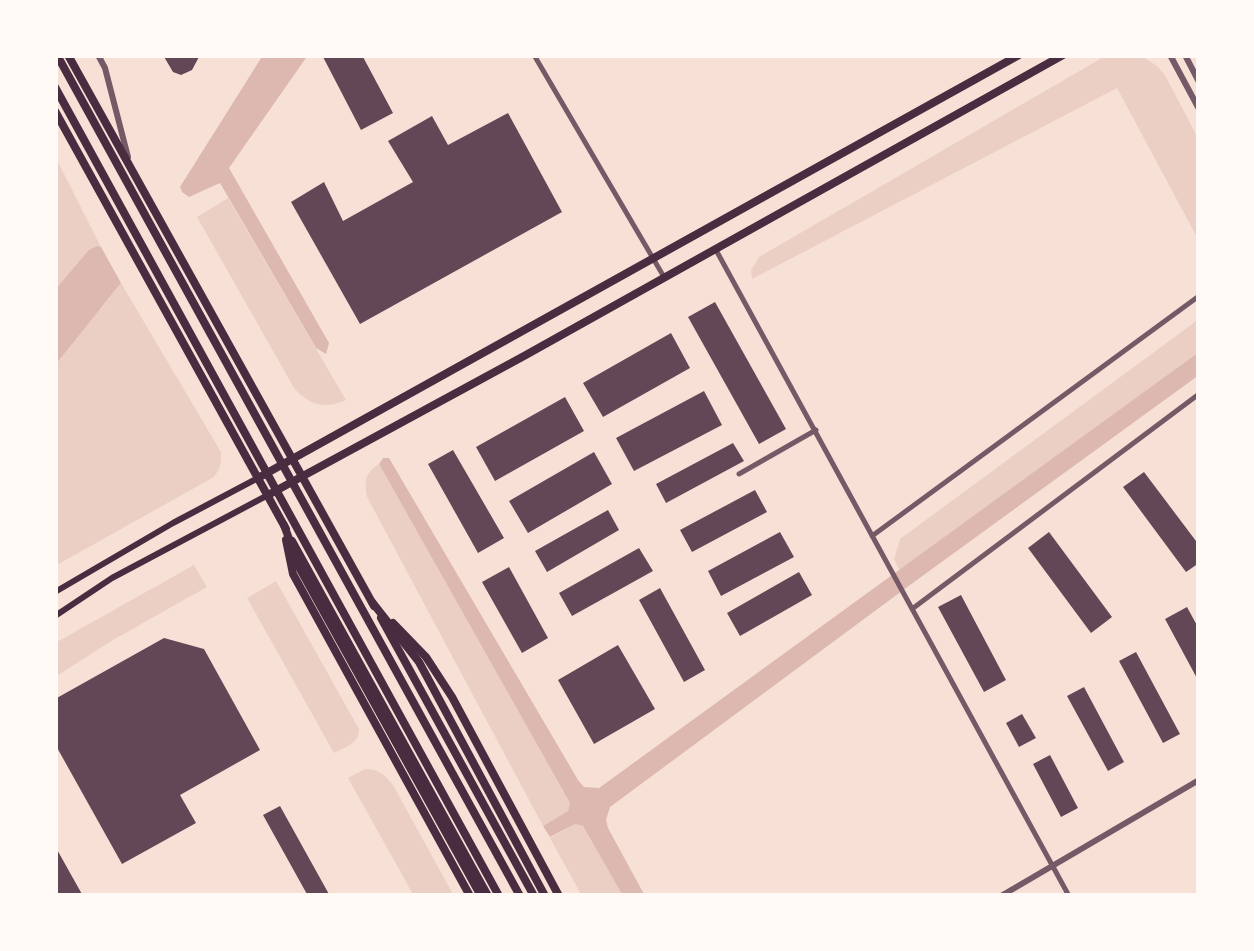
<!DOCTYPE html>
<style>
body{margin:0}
#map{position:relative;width:1254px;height:951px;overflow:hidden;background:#f7e1d7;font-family:Barlow,sans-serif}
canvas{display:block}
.frame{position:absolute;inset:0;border:58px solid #fffaf5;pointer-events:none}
</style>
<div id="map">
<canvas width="1254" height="951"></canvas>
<div class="frame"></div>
</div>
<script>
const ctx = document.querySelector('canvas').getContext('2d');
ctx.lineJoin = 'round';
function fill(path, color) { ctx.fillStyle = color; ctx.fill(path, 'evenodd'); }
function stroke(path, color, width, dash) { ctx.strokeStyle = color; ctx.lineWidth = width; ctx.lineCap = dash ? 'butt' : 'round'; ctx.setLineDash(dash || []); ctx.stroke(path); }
const green = new Path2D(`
 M 1107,55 L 1140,55 L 1157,66 L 1165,75 L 1199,140 L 1199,241 L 1117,88 L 752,279 L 751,270 L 759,257 Z
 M 55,156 L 101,247 L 97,246 L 100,310 L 121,283 L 221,452 C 222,462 220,469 214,477 L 55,566 Z
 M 228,198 L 346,400 C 325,410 309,405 294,388 L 197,217 Z
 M 1199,319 L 1199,352 L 900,571 L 894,559 L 900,539 Z
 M 379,464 L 570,803 L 568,811 L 543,826 L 367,497 C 364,481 365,473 379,464 Z
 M 194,565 L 207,587 L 113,640 L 55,677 L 55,643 Z
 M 276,581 L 359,729 C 360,743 345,747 334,753 L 247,598 Z
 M 365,769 C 379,769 384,774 393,785 L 454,896 L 414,896 L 348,778 Z
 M 575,824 L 583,826 L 623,896 L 582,896 L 550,838 Z`);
const water = new Path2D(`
 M 263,55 L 308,55 L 229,168 L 329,343 L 326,354 L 316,348 L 220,183 L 189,197 L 182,192 L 180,187 Z
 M 97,246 L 101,247 L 121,283 L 55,365 L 55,290 L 89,250 Z
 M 1199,352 L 1199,375 L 910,585 L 610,807 L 606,820 L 608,828 L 645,896 L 623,896 L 583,826 L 575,824 L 550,837 L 543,826 L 568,811 L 570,803 L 379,464 L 383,458 L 389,458 L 578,780 L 584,787 L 599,788 Z`);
const building = new Path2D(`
 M 163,55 L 200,55 L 192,70 L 181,75 L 173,72 Z
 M 322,55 L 362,55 L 393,113 L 361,130 Z
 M 508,113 L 562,212 L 360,324 L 291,202 L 324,182 L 343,221 L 413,182 L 388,141 L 432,116 L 448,145 Z
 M 715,302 L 786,429 L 759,444 L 688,317 Z
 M 671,333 L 690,368 L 603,417 L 583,383 Z
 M 704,391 L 722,425 L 634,471 L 616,438 Z
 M 565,397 L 584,431 L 495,481 L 476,447 Z
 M 733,443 L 744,461 L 666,503 L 656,484 Z
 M 453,450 L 504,538 L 478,553 L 428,464 Z
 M 594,452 L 612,484 L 528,533 L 509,501 Z
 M 1144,472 L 1199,545 L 1199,563 L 1186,572 L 1123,487 Z
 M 755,490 L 767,512 L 692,552 L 680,530 Z
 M 608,510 L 619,530 L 547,572 L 535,551 Z
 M 780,532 L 794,557 L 721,596 L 708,571 Z
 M 1049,532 L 1112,617 L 1091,633 L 1028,548 Z
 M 639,548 L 653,571 L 572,616 L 559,593 Z
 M 509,567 L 548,638 L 522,653 L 482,582 Z
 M 799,572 L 812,595 L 740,636 L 727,613 Z
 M 660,588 L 705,670 L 684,682 L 639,600 Z
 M 961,595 L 1006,680 L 984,692 L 938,607 Z
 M 1187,607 L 1199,629 L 1199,682 L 1165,619 Z
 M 164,638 L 204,649 L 260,750 L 180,795 L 196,823 L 122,864 L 55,744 L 55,699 Z
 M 618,645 L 655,709 L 594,744 L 558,680 Z
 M 1136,652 L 1180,734 L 1163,743 L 1119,661 Z
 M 1084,687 L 1124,762 L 1108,771 L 1067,696 Z
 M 1022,714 L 1036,738 L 1019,747 L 1006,723 Z
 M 1050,755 L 1078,808 L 1061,817 L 1033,764 Z
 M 280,806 L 330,896 L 308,896 L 263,815 Z
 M 55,846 L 83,896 L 60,896 L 55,887 Z`);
const minor = new Path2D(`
 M 534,55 L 664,277
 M 716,250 L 1069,896
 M 739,474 L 816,430
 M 872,536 L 1199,296
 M 912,609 L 1199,394`);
const tertiary = new Path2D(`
 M 98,55 L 105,68 L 128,157
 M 1170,55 L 1199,109
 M 1185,55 L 1199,82
 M 1001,896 L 1199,780`);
const secondary = new Path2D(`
 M 55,592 L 173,523 L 258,478
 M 55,616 L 112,578 L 268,495`);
const primary = new Path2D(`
 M 68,55 L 374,606
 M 55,111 L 286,529
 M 258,478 L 1019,55
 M 268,495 L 524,356 L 1063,55
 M 286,540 L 293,574 L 470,896
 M 292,541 L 488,896
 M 381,618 L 534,896
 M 393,623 L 426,657 L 452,697 L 559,896`);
const trunk = new Path2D(`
 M 57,55 L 520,896
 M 55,87 L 499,896
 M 284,525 L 300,569 L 481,896
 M 372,602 L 419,662 L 545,896`);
fill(green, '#ebcfc5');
fill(water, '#dcb8b0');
fill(building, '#644757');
stroke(minor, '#755966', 5);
stroke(tertiary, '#755966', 6);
stroke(secondary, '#4a2c40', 6);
stroke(primary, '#4a2c40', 8);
stroke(trunk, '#4a2c40', 8);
</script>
